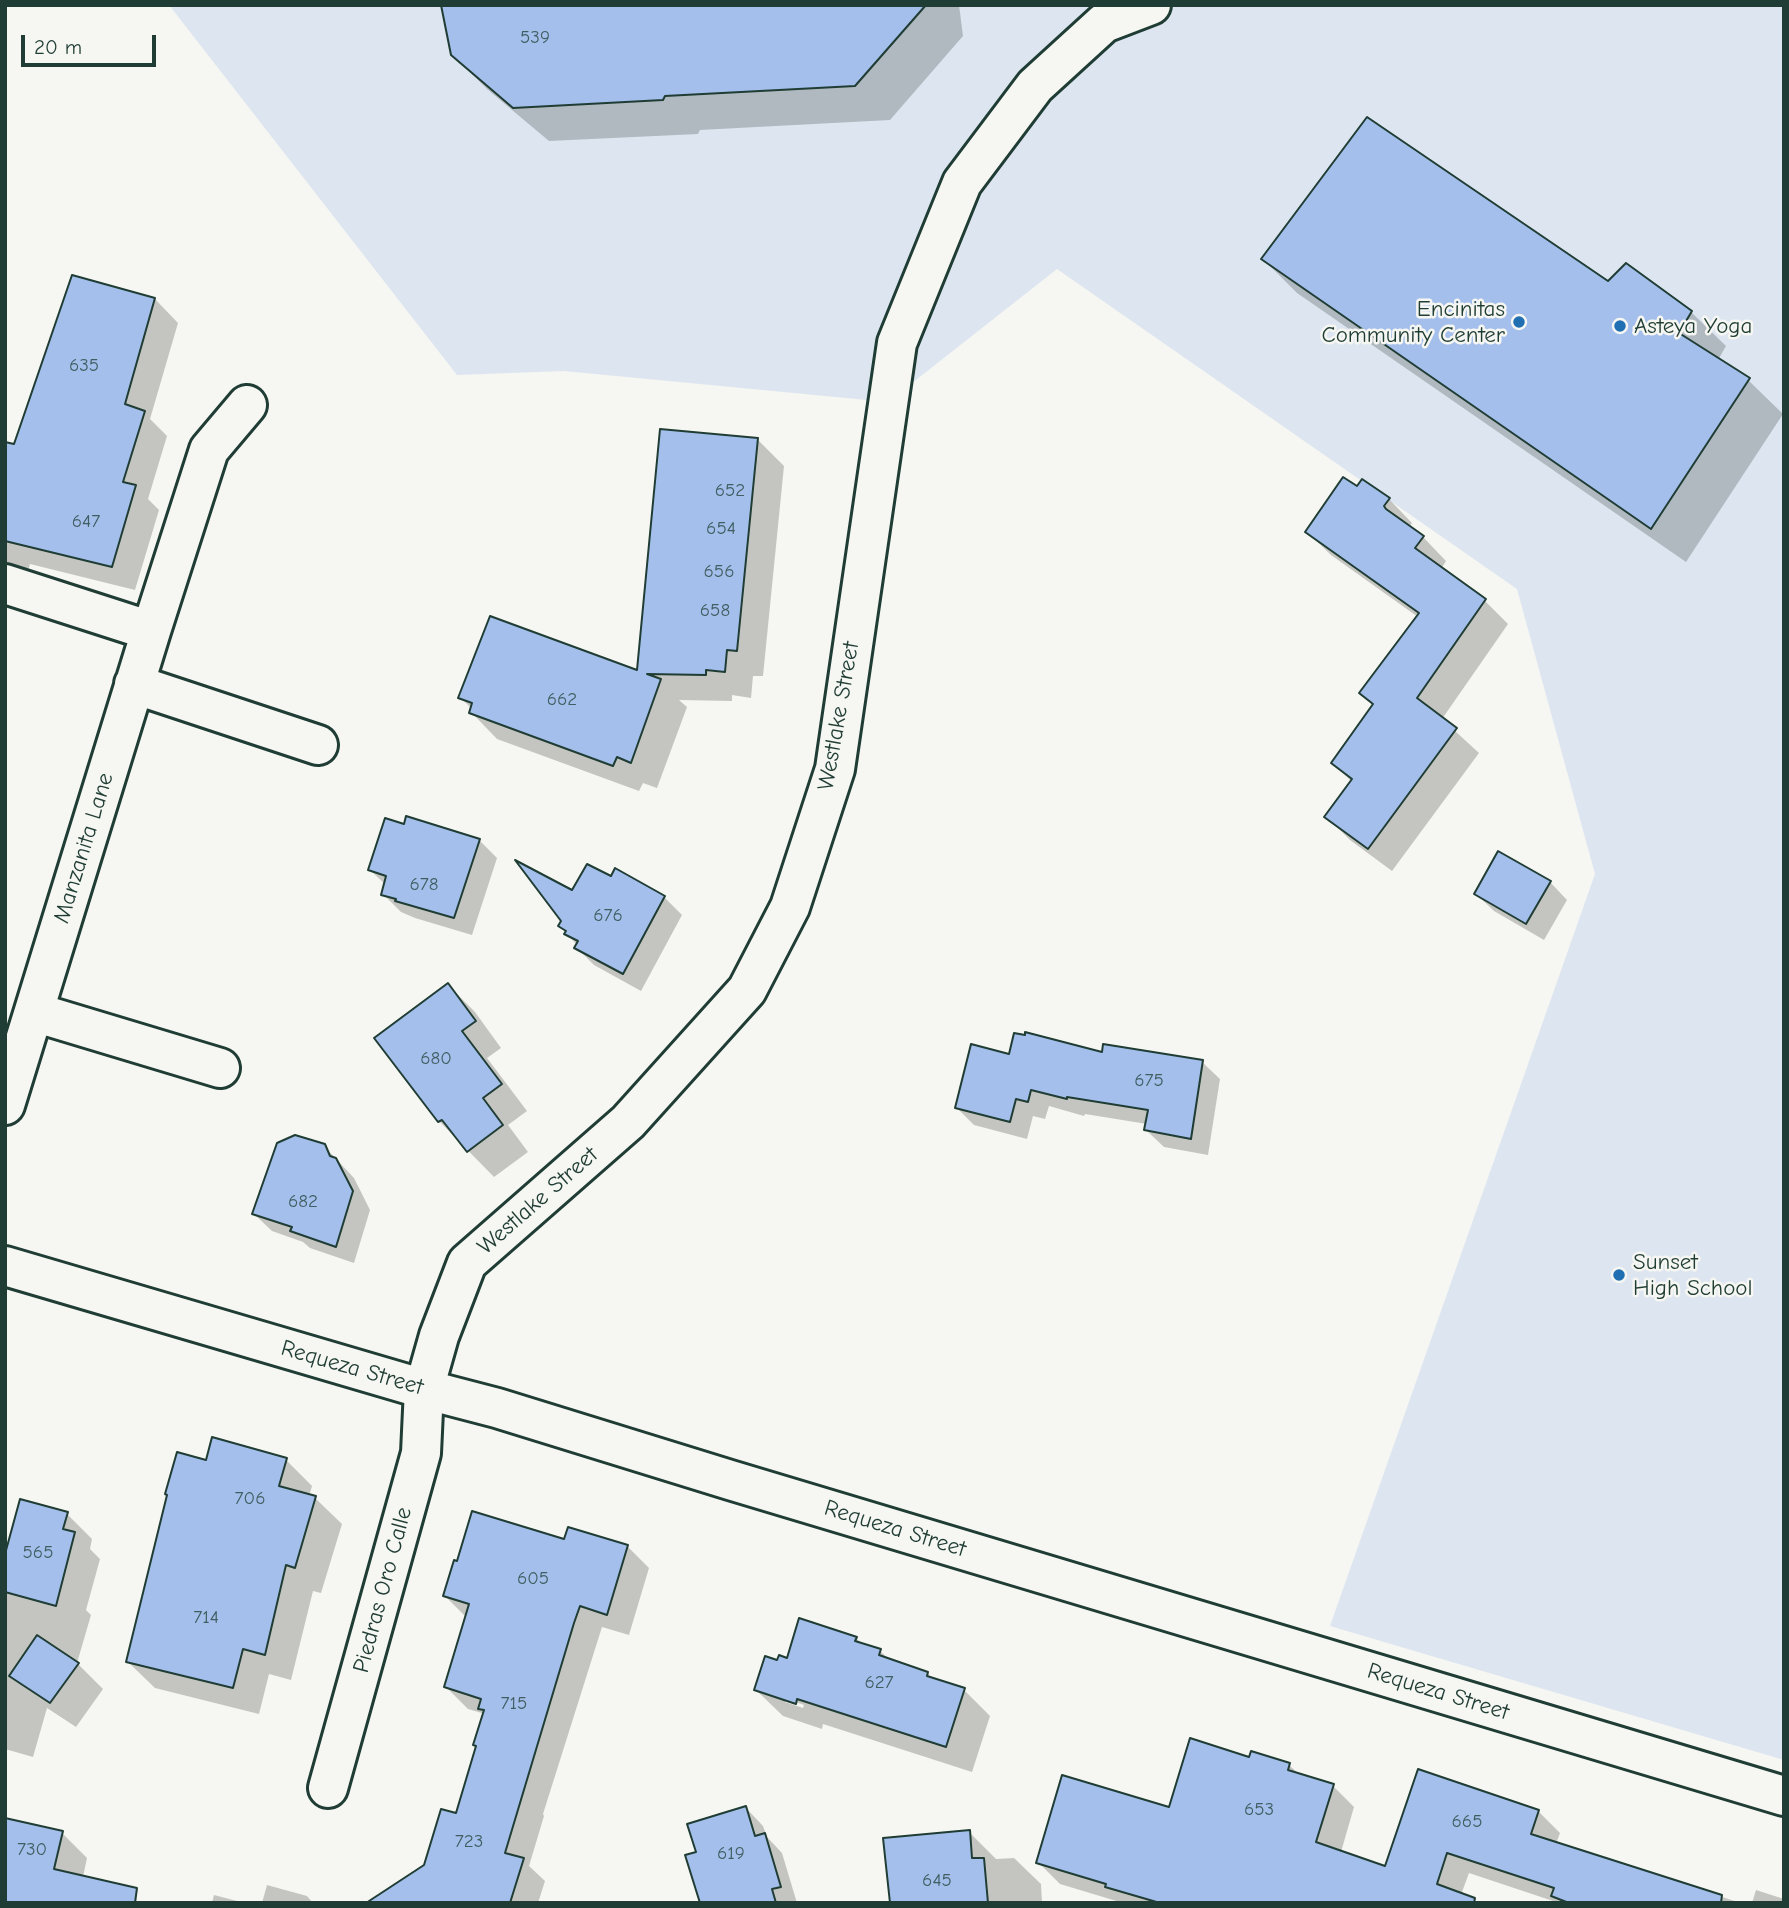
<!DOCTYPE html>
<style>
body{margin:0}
#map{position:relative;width:1789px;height:1908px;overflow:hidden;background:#f6f6f2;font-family:"Comic Neue",sans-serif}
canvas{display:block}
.frame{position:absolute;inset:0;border:7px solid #1f3d34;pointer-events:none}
.scale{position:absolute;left:21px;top:35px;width:135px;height:32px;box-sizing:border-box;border:4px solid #1f3d34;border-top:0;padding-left:9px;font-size:21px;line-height:24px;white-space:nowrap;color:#1f3d34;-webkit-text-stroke:5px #f6f6f2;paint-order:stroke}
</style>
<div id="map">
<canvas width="1789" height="1908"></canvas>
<div class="frame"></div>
<div class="scale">20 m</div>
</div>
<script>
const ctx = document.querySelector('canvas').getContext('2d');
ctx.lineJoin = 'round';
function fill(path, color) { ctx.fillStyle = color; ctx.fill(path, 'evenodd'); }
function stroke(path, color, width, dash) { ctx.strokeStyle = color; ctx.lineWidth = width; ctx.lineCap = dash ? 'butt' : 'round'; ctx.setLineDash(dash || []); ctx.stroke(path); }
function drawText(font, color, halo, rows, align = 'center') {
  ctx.font = font + ' "Comic Neue",sans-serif'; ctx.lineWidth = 5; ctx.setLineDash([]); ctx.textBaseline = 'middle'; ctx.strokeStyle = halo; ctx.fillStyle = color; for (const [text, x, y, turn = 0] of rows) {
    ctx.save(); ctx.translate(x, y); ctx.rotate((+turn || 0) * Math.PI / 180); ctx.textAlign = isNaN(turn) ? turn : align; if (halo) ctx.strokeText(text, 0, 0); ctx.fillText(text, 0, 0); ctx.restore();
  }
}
const built = new Path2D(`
 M 169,5 L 1784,5 L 1784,1760 L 1330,1626 L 1595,874 L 1517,589 L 1057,269 L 888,402 L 564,371 L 457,375 Z`);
const shadow = new Path2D(`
 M 443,5 L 959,5 L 963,36 L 890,120 L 700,130 L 698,134 L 549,141 L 487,89 L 452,54 Z
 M 1263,259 L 1608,283 L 1691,312 L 1726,346 L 1718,360 L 1748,380 L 1783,414 L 1686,562 L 1297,293 Z
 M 155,299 L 178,323 L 150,419 L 167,436 L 148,499 L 159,510 L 135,590 L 30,564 L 26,577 L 5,571 L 5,443 L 16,446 Z
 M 758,440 L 784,466 L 763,676 L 753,676 L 751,698 L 732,695 L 732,701 L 679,700 L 687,707 L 657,788 L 643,783 L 639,791 L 497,739 L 471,712 L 472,709 L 460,697 L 638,673 Z
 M 1358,489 L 1389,499 L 1412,523 L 1409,527 L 1423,537 L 1446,561 L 1441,569 L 1484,600 L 1508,624 L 1442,719 L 1479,753 L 1392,871 L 1350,840 L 1327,817 L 1352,782 L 1333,763 L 1374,706 L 1362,693 L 1418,617 L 1331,555 L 1307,532 Z
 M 479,840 L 497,858 L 472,935 L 415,918 L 401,912 L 383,894 L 386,885 L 370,870 Z
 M 611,878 L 664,897 L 682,915 L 641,991 L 594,965 L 576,947 L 577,945 L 560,926 L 573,893 Z
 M 1550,882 L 1567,900 L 1544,940 L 1494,911 L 1476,894 Z
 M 448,985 L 475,1012 L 501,1048 L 487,1058 L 527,1111 L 508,1125 L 528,1152 L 494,1177 L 439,1121 Z
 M 1103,1054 L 1202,1062 L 1220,1079 L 1208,1155 L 1164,1147 L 1146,1130 L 1147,1124 L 1085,1114 L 1084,1116 L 1049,1106 L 1045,1119 L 1033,1116 L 1027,1139 L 974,1125 L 957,1108 L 1010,1056 Z
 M 324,1146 L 354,1178 L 370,1210 L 354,1263 L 310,1248 L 303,1242 L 272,1231 L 254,1214 Z
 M 286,1460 L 312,1486 L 309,1496 L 315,1498 L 342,1524 L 321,1593 L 313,1591 L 291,1680 L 269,1674 L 259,1714 L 155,1688 L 128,1662 L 207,1462 Z
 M 67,1514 L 92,1539 L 90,1549 L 100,1559 L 86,1610 L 91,1615 L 77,1663 L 103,1689 L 76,1727 L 47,1708 L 33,1757 L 5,1749 L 5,1544 L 9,1545 Z
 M 566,1541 L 627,1546 L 649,1568 L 629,1635 L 602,1627 L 543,1814 L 544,1816 L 529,1866 L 545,1881 L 538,1903 L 441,1903 L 457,1816 L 478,1747 L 485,1714 L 468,1709 L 446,1687 L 467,1618 L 445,1596 Z
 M 856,1638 L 863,1645 L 880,1651 L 891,1661 L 927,1673 L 934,1680 L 964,1690 L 990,1716 L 972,1772 L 823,1724 L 822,1729 L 783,1716 L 756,1690 L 778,1663 ZM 785,1698 L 804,1705 L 803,1708 L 785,1702 Z
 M 1250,1759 L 1289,1765 L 1301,1776 L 1333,1786 L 1354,1807 L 1341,1852 L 1386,1868 L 1538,1811 L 1560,1833 L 1556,1844 L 1741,1903 L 1559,1903 L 1469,1873 L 1458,1903 L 1123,1903 L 1060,1884 L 1038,1862 L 1170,1810 Z
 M 746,1808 L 763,1826 L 767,1837 L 782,1853 L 797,1903 L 702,1903 L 698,1853 Z
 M 969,1832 L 996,1859 L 1014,1858 L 1041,1884 L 1042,1903 L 891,1903 Z
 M 62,1833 L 87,1858 L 83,1877 L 5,1903 Z
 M 267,1885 L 307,1896 L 313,1903 L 262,1903 Z
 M 1756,1890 L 1784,1899 L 1784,1903 L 1752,1903 Z
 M 214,1895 L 245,1903 L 212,1903 Z`);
const building = new Path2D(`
 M 441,5 L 926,5 L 855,86 L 665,96 L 663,100 L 513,108 L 451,55 Z
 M 1367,117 L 1608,281 L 1626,263 L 1692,311 L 1679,333 L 1750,378 L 1651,529 L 1261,259 Z
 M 72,275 L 155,298 L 125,404 L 145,411 L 123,482 L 136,485 L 112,567 L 5,541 L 5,442 L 14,444 Z
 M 660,429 L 758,438 L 737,651 L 727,650 L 725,672 L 706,670 L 706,675 L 647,674 L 661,679 L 631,763 L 617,757 L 613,766 L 469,713 L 472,703 L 458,698 L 490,616 L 637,670 Z
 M 1343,477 L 1357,486 L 1362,479 L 1390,498 L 1384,506 L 1386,509 L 1424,536 L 1415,548 L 1486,599 L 1417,698 L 1457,728 L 1368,849 L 1324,817 L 1352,779 L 1331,763 L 1373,704 L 1359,693 L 1419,613 L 1305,532 Z
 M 406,816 L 480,839 L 454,918 L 395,901 L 396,899 L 381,895 L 386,876 L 368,870 L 385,818 L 404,824 Z
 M 1498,851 L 1551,881 L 1526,924 L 1474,894 Z
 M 515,860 L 572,890 L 587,864 L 611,876 L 615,868 L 665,896 L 623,974 L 574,948 L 578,941 L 564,934 L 566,931 L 558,926 L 561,921 Z
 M 448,983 L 476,1021 L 462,1031 L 502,1084 L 483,1098 L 503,1125 L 467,1152 L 442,1120 L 438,1122 L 374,1038 Z
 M 1025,1032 L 1102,1052 L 1103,1044 L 1203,1060 L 1191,1139 L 1144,1130 L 1148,1110 L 1067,1097 L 1067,1099 L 1031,1090 L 1028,1102 L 1016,1099 L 1010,1122 L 955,1108 L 971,1044 L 1009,1054 L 1014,1033 L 1025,1035 Z
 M 295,1135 L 325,1144 L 330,1156 L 336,1158 L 353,1191 L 336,1247 L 290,1231 L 292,1227 L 252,1214 L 277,1143 Z
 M 212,1437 L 287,1458 L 279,1486 L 316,1496 L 295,1568 L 286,1565 L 265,1655 L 243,1649 L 233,1688 L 126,1662 L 167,1495 L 165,1494 L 177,1452 L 206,1460 Z
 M 20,1499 L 68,1512 L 63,1529 L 75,1532 L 56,1606 L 5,1592 L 5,1554 Z
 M 472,1511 L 564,1539 L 568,1527 L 628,1545 L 607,1615 L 580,1606 L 574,1623 L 505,1853 L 524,1858 L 510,1903 L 366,1903 L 424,1865 L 441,1809 L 456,1813 L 476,1746 L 473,1745 L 484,1710 L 478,1709 L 481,1699 L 444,1687 L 469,1604 L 443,1596 L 454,1560 L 457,1561 Z
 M 799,1618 L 857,1637 L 855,1641 L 881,1649 L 879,1655 L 928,1672 L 927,1676 L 965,1688 L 946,1747 L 797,1699 L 796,1704 L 754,1690 L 765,1656 L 777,1660 L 779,1655 L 787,1658 Z
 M 37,1635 L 79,1663 L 50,1703 L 9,1676 Z
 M 1190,1738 L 1249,1757 L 1251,1751 L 1290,1763 L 1288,1770 L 1334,1784 L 1316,1842 L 1385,1866 L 1418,1769 L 1539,1810 L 1531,1834 L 1722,1895 L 1721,1903 L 1569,1903 L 1551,1896 L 1554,1888 L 1447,1853 L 1437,1884 L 1475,1898 L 1474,1903 L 1160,1903 L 1105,1887 L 1106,1884 L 1036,1863 L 1062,1775 L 1169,1807 Z
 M 746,1806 L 755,1836 L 765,1833 L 781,1887 L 772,1889 L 776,1903 L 700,1903 L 685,1855 L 696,1852 L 687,1824 Z
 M 5,1818 L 63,1831 L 54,1869 L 137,1888 L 135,1903 L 5,1903 Z
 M 970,1830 L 972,1858 L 984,1858 L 988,1903 L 890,1903 L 883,1838 Z`);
const street = new Path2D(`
 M 5,584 L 151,631
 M 134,684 L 318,745
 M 34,1012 L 220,1068
 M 5,1105 L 151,631 L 209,450 L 247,405
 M 328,1788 L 421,1453 L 424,1389`);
const secondary = new Path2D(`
 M 5,1266 L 424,1389 L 497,1408 L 730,1480 L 1784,1796
 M 424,1389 L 439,1336 L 467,1263 L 628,1122 L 747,990 L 790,907 L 835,769 L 897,343 L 962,183 L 1035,86 L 1104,23 L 1151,5`);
const markers = [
 [1519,322,7,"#1f6fb2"],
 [1620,326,7,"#1f6fb2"],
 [1619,1275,7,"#1f6fb2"]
];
const numberNames = [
 ["539",535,38],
 ["635",84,366],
 ["652",730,491],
 ["647",86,522],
 ["654",721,529],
 ["656",719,572],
 ["658",715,611],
 ["662",562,700],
 ["678",424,885],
 ["676",608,916],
 ["680",436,1059],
 ["675",1149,1081],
 ["682",303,1202],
 ["706",250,1499],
 ["565",38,1553],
 ["605",533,1579],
 ["714",206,1618],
 ["627",879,1683],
 ["715",514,1704],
 ["653",1259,1810],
 ["665",1467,1822],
 ["723",469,1842],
 ["730",32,1850],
 ["619",731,1854],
 ["645",937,1881]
];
const poiNames = [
 ["Encinitas",1505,309,"right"],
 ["Community Center",1505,335,"right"],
 ["Asteya Yoga",1634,326],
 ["Sunset",1633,1262],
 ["High School",1633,1288]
];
const streetNames = [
 ["Westlake Street",839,716,-80],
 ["Manzanita Lane",84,848,-73],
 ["Westlake Street",538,1201,-41],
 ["Requeza Street",352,1368,16],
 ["Requeza Street",895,1529,17],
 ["Piedras Oro Calle",383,1590,-75],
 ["Requeza Street",1438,1692,17]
];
fill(built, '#dde6f0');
fill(shadow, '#0003');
fill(building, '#a4bfeb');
stroke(building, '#1f3d34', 2);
stroke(street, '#1f3d34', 44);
stroke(secondary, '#1f3d34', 44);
stroke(street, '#f6f6f2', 38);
stroke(secondary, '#f6f6f2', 38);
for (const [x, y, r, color] of markers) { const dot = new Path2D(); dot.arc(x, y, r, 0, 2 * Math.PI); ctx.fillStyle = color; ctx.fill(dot); stroke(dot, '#f6f6f2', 2.5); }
drawText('19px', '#405e62', null, numberNames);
drawText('23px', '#1f3d34', '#f6f6f2', poiNames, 'left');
drawText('23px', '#1f3d34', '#f6f6f2', streetNames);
</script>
